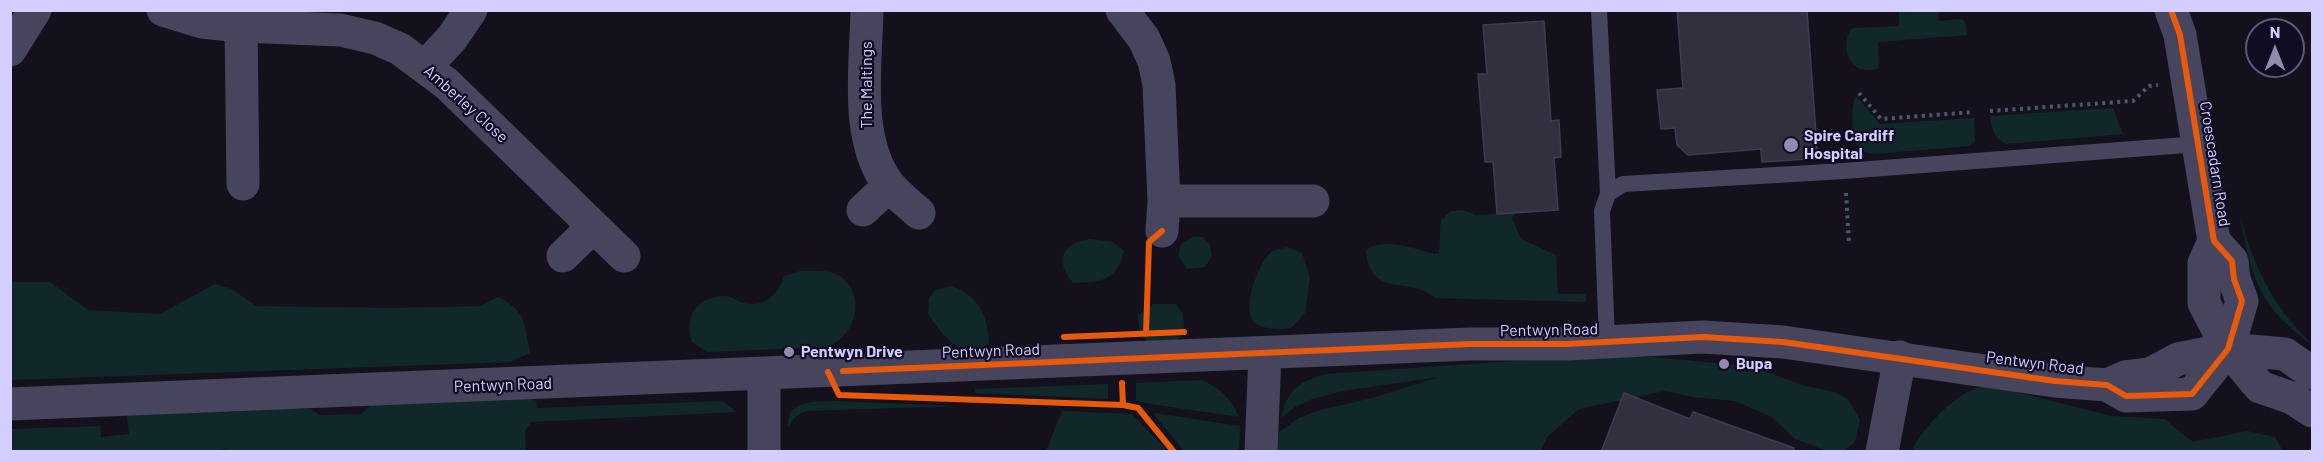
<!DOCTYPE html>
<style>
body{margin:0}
#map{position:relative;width:2323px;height:462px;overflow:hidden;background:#14111d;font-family:Barlow,sans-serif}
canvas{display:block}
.frame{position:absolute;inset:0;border:12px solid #d4cdff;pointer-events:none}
.north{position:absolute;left:2245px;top:18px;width:60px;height:60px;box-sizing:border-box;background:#100c22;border:2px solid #5e597a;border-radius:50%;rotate:0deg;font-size:16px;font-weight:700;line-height:24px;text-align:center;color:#d4cdff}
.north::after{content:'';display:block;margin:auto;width:21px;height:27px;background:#918bb0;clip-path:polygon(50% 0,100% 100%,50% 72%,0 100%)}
</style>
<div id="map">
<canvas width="2323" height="462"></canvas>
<div class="frame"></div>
<div class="north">N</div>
</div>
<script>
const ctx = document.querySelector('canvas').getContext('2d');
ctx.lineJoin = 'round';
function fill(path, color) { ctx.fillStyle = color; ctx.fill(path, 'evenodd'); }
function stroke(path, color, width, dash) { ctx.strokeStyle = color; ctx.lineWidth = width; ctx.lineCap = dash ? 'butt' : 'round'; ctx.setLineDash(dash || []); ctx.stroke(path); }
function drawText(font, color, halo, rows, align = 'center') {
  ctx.font = font + ' Barlow,sans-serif'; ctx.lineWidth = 4.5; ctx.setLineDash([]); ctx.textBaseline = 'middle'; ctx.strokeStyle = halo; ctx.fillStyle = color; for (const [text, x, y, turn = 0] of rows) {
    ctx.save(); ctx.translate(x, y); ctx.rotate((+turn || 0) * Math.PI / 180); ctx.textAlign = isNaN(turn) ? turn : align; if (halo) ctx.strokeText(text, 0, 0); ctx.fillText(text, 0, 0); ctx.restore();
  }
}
const green = new Path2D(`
 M 1899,11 L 1938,11 L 1939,21 L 1962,19 L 1965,22 L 1967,35 L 1878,42 L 1879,68 C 1853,79 1837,49 1852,28 L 1899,26 Z
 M 1856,96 L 1880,124 L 1974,118 L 1975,141 L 1970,146 L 1873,154 C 1868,153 1862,152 1859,148 C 1851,141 1850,105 1856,96 Z
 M 2113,108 L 2123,134 L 2006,144 C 1994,137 1992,130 1990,116 Z
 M 1463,210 L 1476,215 L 1516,213 L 1512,218 L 1521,239 L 1556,255 L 1558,294 L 1586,294 L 1586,302 L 1436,298 C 1408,275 1370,299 1366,250 C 1385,236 1414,249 1435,254 L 1439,253 L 1441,220 L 1451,211 Z
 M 2239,213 C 2254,266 2271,305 2312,344 C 2256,306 2252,275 2239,213 Z
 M 1193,237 L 1203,237 L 1210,245 L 1212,256 L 1205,267 L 1187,269 L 1178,256 L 1181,244 Z
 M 1090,239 L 1113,242 L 1124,251 C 1116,282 1101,282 1073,283 C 1054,259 1062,244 1090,239 Z
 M 1287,247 L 1302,253 L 1310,278 L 1305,313 L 1291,328 C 1281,329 1268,330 1258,325 C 1238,314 1258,265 1270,253 C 1274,249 1282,249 1287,247 Z
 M 800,271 C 811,271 824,270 833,273 C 856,281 861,308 850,327 C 845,336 837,341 830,347 L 707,352 L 692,342 C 683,315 698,296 726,296 C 732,296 737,301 743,303 C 765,308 778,295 784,276 Z
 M 10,282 L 50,282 L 88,310 L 160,314 L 215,284 L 232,289 L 256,306 L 394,308 L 480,306 L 498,297 C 527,311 524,324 530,353 L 510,362 L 11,380 Z
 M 951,286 C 978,295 988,315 989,343 C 963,365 942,334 928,314 L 929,299 L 934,291 Z
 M 1153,304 L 1175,304 L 1183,314 L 1184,332 L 1175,343 L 1149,343 L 1140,334 L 1138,315 Z
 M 1588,356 L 1652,357 L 1737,365 L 1770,373 L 1805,386 L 1835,392 L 1848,399 L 1860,420 L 1855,442 L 1844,451 L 1827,451 L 1795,439 L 1772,417 L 1735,401 L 1692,397 L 1665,391 L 1579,409 L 1548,436 L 1540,451 L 1277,452 L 1279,432 L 1299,418 L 1317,411 L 1372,398 L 1439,377 L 1343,391 L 1312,399 L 1295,407 L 1281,418 C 1287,390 1299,382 1325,374 Z
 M 1202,380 C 1221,389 1231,398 1239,417 L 1139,402 L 1136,399 L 1136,383 Z
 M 1108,384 L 1108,399 L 975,393 L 975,389 Z
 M 1997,387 L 2111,416 L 2164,419 L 2193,442 L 2247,431 L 2275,437 L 2283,451 L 1912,452 C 1917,433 1955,395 1974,389 C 1980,386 1990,387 1997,387 Z
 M 520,394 L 536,401 L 537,408 L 722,401 L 737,412 L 531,422 L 525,431 L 526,452 L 278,452 L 276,450 L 273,452 L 228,452 L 226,449 L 210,452 L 11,452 L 10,429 L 100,426 L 101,437 L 129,434 L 127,416 L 137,410 L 201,409 L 233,412 L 249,408 L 310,409 L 320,415 L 361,414 L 373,403 Z
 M 833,401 L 957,406 L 806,411 L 795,417 L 788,427 C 786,400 813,402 833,401 Z
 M 1062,411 L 1132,414 L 1168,451 L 1046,451 Z
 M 1155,413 L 1240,426 L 1239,451 L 1184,451 L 1155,416 Z`);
const building = new Path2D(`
 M 1677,10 L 1807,10 L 1817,148 L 1808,159 L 1762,162 L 1761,149 L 1688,155 L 1677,145 L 1675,128 L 1661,129 L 1657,90 L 1683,88 Z
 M 1544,21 L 1551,121 L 1559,120 L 1561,157 L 1554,158 L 1558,210 L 1497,214 L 1493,162 L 1485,162 L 1478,74 L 1487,74 L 1483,25 Z
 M 1624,393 L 1690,419 L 1693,412 L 1794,448 L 1793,452 L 1601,452 Z`);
const path = new Path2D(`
 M 1859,93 L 1881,119 L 1974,112
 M 1990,111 L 2133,101 L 2149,86 L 2158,85
 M 1846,193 L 1849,243
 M 249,452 L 265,452`);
const service = new Path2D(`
 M 1599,10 L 1608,194
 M 1607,342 L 1602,211 L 1608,194 L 1623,184 L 1844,171 L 2199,144`);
const minor = new Path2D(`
 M 163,10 L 202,22 L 241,26 L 340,30 L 375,38 L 400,49 L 447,84 L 624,256
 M 867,10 C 866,65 854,140 889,185 C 897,195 909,204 919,213
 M 1122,10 L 1144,39 L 1154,61 L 1159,85 L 1164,201 L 1162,231
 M 241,26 L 243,184
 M 10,50 L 35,10
 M 426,66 L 452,38 L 471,10
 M 1164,201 L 1313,201
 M 863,210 L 889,186
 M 563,256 L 593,227
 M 764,375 L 764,452
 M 1882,452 L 1900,357`);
const tertiary = new Path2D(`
 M 2214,241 L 2204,263 L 2204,303 L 2228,349 L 2260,387 L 2292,398 L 2312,411
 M 2112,383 L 2125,377 L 2150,374 L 2178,359 L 2228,349 L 2285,354 L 2312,373
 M 10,404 L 1470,344 L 1566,344 L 1703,337 L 1783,342 L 2055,381 L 2107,385 L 2126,396 L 2192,394 L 2228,349 L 2242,301 L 2234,279 L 2232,261 L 2214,241 L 2180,35 L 2171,10
 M 1261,452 L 1265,354`);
const cycleway = new Path2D(`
 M 1146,334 L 1149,242 L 1162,231
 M 1064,337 L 1184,332
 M 843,371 L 1470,344 L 1566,344 L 1703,337 L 1783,342 L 2055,381 L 2107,385 L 2126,396 L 2192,394 L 2228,349 L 2242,301 L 2234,279 L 2232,261 L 2214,241 L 2180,35 L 2171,10
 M 828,372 L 839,395 L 1123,405
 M 1122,383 L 1123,405 L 1138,408 L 1174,452`);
const markers = [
 [1791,145,8,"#918bb0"],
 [789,352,6,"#918bb0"],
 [1724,364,6,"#918bb0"]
];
const streetNames = [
 ["The Maltings",867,85,-90],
 ["Amberley Close",466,104,42],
 ["Croescadarn Road",2215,164,81],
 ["Pentwyn Road",1549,330,-1],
 ["Pentwyn Road",991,351,-2],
 ["Pentwyn Road",2035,363,7],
 ["Pentwyn Road",503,385,-2]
];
const poiNames = [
 ["Spire Cardiff",1804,136],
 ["Hospital",1804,154],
 ["Pentwyn Drive",801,352],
 ["Bupa",1736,364]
];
fill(green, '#10282a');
fill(building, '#322f3f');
stroke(building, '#403b52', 1.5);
stroke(path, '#4a5969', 4, [3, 4.5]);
stroke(service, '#47455e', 16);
stroke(minor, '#47455e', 33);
stroke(tertiary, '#47455e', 33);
stroke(cycleway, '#e8590c', 6);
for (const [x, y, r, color] of markers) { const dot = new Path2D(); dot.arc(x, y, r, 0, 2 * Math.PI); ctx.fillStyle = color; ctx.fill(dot); stroke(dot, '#100c22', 2); }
drawText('16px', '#d4cdff', '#100c22', streetNames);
drawText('bold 16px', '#d4cdff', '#100c22', poiNames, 'left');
</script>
